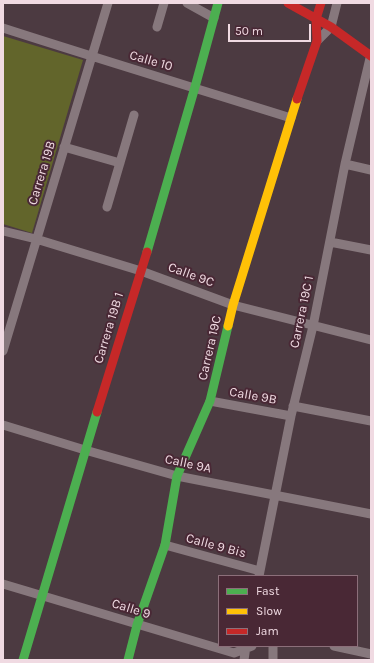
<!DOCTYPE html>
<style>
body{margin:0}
#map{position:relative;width:374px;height:663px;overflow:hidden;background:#4c3a41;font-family:Karla,sans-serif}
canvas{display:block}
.frame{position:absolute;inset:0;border:4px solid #f0dae2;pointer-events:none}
.legend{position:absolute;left:218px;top:575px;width:140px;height:72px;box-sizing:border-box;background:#492835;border:1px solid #8c6f7a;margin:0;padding:5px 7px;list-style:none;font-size:12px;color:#f0dae2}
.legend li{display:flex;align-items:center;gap:8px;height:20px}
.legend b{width:20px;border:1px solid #8c6f7a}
.scale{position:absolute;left:228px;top:24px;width:83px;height:18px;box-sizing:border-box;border:2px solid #f0dae2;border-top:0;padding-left:5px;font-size:12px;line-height:14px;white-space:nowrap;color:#f0dae2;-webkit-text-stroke:3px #492835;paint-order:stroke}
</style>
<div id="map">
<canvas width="374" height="663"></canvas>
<div class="frame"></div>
<ul class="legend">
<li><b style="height:5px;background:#4caf50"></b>Fast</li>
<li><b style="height:5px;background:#ffc107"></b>Slow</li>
<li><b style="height:5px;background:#c62828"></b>Jam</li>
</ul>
<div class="scale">50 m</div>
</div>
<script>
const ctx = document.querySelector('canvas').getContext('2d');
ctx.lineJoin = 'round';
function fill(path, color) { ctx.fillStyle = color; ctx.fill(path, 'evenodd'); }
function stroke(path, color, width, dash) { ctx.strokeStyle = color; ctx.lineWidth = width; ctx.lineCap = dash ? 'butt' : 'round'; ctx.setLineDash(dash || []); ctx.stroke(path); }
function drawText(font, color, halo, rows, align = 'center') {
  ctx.font = font + ' Karla,sans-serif'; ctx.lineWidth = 4; ctx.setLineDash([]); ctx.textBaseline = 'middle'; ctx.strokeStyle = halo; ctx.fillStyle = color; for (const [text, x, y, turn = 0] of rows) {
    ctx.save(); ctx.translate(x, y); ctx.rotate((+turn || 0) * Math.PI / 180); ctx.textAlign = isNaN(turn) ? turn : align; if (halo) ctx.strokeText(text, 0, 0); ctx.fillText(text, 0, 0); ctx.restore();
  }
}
const green = new Path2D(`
 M 3,36 L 83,60 L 32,233 L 3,224 Z`);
const street = new Path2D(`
 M 187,3 L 214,18
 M 157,27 L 164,3
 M 3,28 C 99,59 195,88 291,118
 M 317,41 L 331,27 L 337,3
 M 64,147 L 120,163
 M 345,164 L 371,170
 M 107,207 L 134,115
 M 3,231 L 36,239 L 141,271 L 233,305 L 371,340
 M 330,242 L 371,250
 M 3,351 L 108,3
 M 210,401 L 291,416
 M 293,406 L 371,421
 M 3,425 L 85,450 L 177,476 L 371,514
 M 165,545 L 260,571
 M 259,576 L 291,416 L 313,326 L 345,164 L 371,54
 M 3,584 L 234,653 L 252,646
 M 334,646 L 371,654
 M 244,660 L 246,646
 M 273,660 L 273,646`);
const fast = new Path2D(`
 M 147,252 L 195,87 L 218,3
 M 23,660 L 97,412
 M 128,660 L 137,625 L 165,545 L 177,476 L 210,401 L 228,326`);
const slow = new Path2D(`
 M 228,326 L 233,305 L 297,99`);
const jam = new Path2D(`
 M 288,3 L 331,27 L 371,56
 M 297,99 L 317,41 L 316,19 L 321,3
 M 97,412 L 147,252`);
const streetNames = [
 ["Calle 10",151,61,16],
 ["Carrera 19B",42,173,-73],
 ["Calle 9C",191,275,20],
 ["Carrera 19C 1",302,312,-78],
 ["Carrera 19B 1",109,328,-73],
 ["Carrera 19C",210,348,-77],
 ["Calle 9B",253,396,10],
 ["Calle 9A",188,464,12],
 ["Calle 9 Bis",216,546,15],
 ["Calle 9",131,609,17]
];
fill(green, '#62652b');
stroke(street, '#87787d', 9);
stroke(fast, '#4caf50', 9);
stroke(slow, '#ffc107', 9);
stroke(jam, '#c62828', 9);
drawText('13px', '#f0dae2', '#492835', streetNames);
</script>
